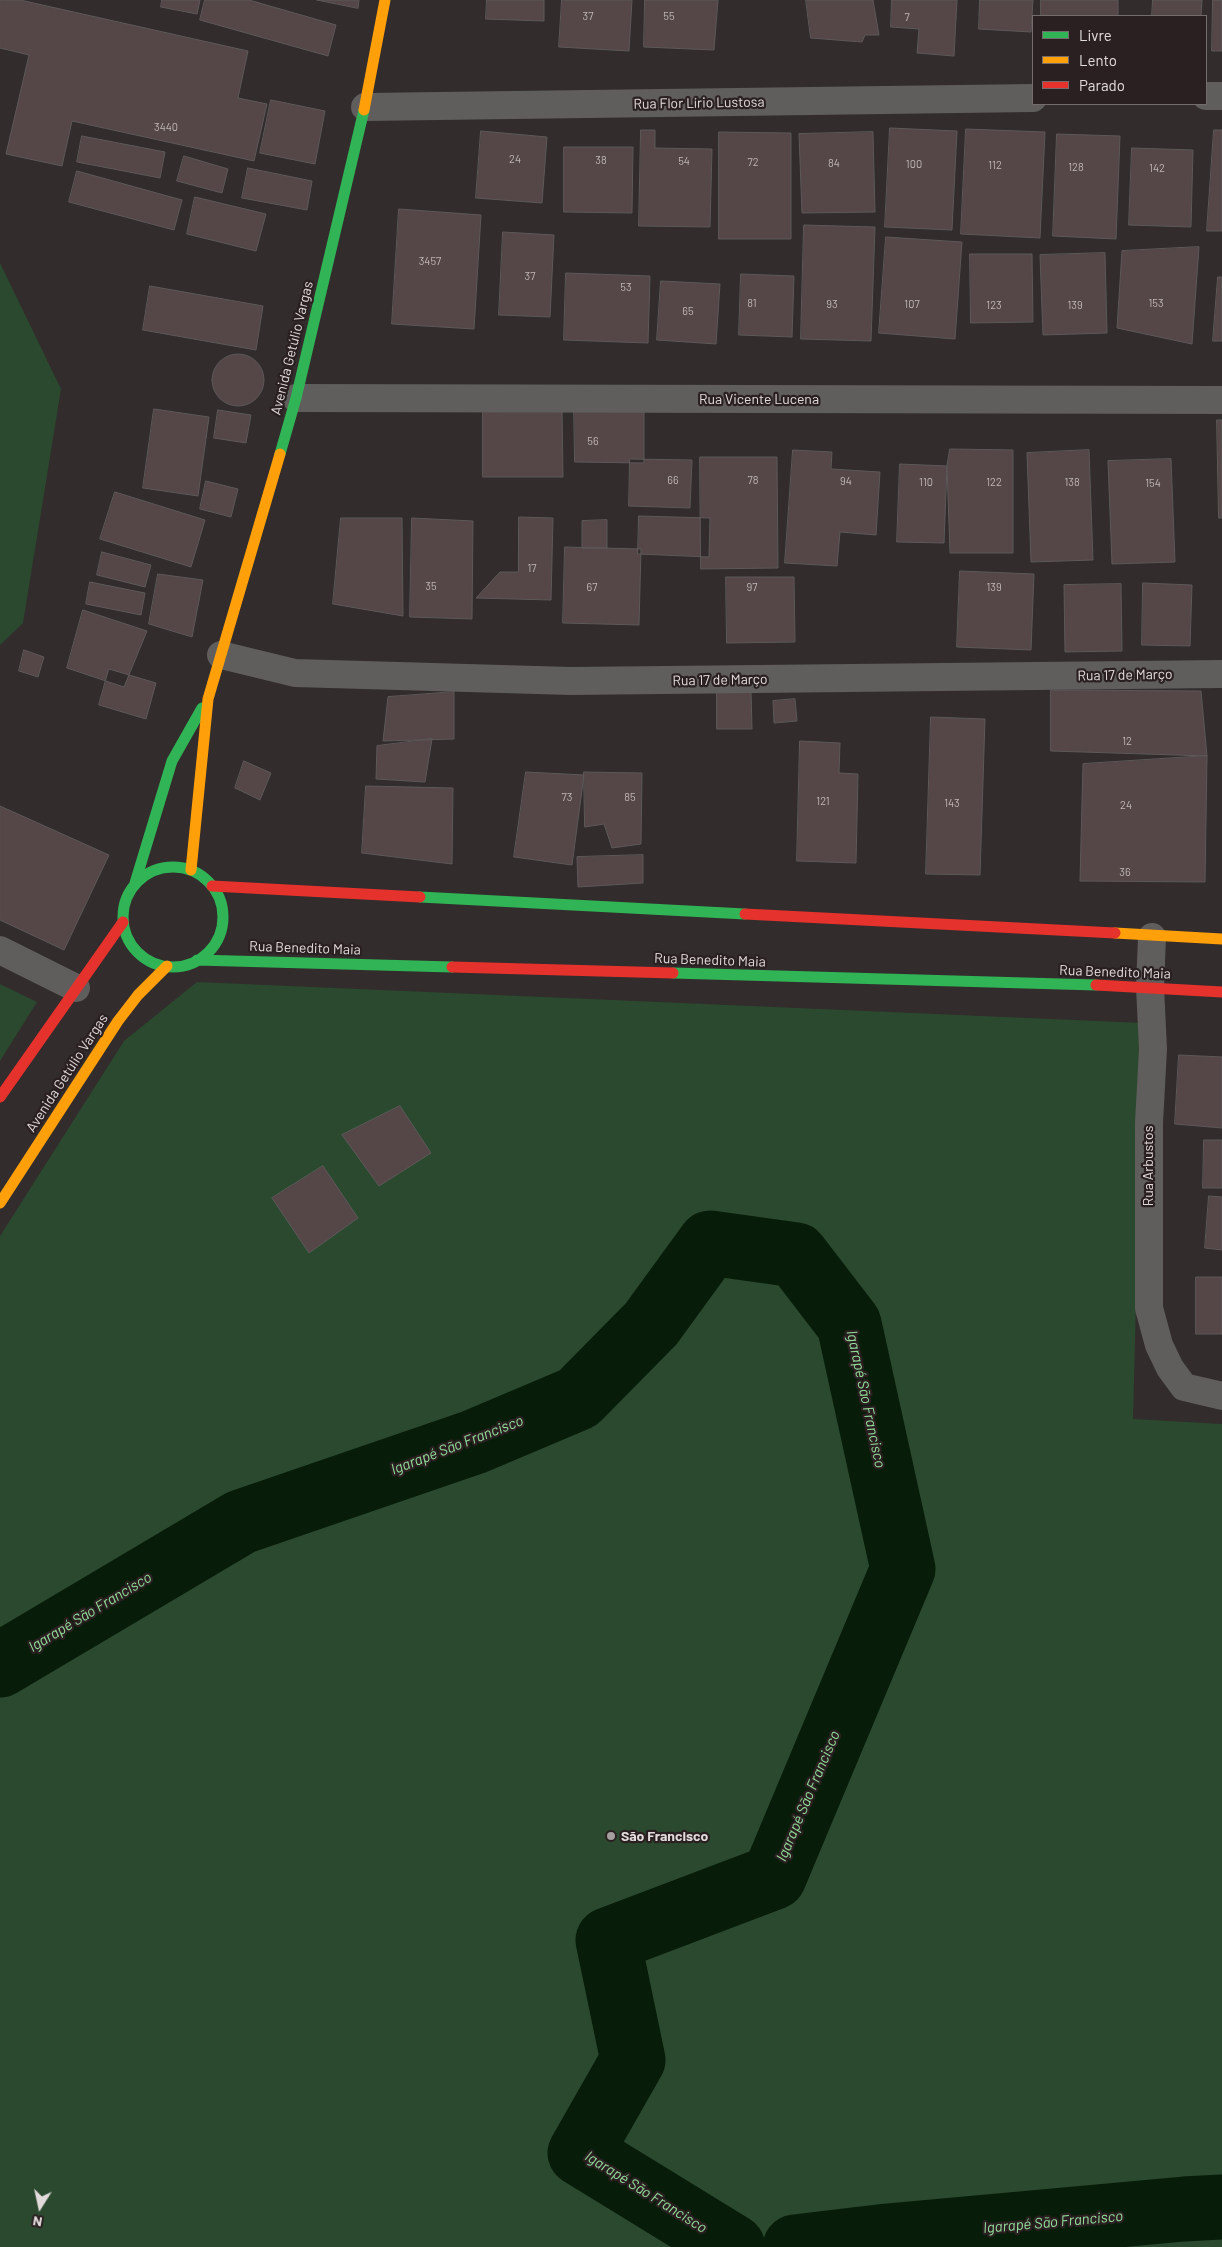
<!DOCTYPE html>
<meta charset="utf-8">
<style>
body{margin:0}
#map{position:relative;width:1222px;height:2247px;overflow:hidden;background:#322c2c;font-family:Barlow,sans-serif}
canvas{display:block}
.legend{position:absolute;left:1032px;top:15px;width:175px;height:90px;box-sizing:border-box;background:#2a2021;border:1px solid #746b6b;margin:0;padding:6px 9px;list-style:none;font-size:15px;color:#e2dbdb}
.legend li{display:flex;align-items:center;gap:10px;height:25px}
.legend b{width:25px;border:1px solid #746b6b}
.north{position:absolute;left:15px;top:2182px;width:50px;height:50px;-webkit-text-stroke:4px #2a2021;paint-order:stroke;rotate:190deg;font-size:14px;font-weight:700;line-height:20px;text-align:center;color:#e2dbdb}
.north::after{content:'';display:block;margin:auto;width:18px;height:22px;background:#e2dbdb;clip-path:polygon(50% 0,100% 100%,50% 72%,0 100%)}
</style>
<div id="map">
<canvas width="1222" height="2247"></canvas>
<ul class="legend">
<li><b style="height:6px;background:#30b455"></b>Livre</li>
<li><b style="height:6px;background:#ff9f0a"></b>Lento</li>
<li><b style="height:6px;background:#e5322d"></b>Parado</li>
</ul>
<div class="north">N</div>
</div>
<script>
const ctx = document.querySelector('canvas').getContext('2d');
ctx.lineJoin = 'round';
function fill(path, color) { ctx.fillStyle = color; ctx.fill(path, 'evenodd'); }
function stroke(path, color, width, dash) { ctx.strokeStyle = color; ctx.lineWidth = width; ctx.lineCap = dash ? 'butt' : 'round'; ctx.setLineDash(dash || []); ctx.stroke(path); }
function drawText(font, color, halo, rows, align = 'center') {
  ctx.font = font + ' Barlow,sans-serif'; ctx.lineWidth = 4.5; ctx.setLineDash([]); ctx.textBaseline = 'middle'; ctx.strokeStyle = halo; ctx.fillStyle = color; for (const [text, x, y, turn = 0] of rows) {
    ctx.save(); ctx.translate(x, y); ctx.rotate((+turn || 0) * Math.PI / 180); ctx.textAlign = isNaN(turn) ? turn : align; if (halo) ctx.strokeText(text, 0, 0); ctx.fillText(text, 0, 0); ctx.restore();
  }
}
const green = new Path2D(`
 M 0,263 L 61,389 L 23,623 L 0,645 Z
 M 197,982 L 1143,1023 L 1133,1419 L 1222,1424 L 1222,2247 L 0,2247 L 0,1236 L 124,1041 Z
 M 0,984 L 37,1002 L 0,1061 Z`);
const river = new Path2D(`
 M 0,1665 L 241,1522 L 474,1442 L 578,1398 L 651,1324 L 710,1243 L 796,1255 L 849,1324 L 903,1569 L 774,1877 L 608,1940 L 633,2060 L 580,2153 L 733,2247
 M 795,2247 L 887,2236 L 1184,2209 L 1222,2207`);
const building = new Path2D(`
 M 0,0 L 20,0 L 248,51 L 238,98 L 267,104 L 254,161 L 72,121 L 62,166 L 6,154 L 29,55 L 0,48 Z
 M 162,0 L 200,0 L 197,14 L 161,7 Z
 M 205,0 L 249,0 L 336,25 L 328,56 L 200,20 Z
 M 317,0 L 359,0 L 358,8 Z
 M 487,0 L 544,0 L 544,21 L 486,19 Z
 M 562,0 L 632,0 L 629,51 L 559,47 Z
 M 645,0 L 718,0 L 714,50 L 644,47 Z
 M 806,0 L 873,0 L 879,35 L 865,35 L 862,42 L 811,38 Z
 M 892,0 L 957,0 L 954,56 L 917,53 L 919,29 L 891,27 Z
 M 980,0 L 1033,0 L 1031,32 L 979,29 Z
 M 1041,0 L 1118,0 L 1118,16 L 1041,16 Z
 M 1153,0 L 1202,0 L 1201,16 L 1152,16 Z
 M 1213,0 L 1222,0 L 1222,51 L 1212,51 Z
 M 271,100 L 325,111 L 315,164 L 260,153 Z
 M 890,128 L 957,131 L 952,230 L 885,227 Z
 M 966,129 L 1045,132 L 1040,238 L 961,234 Z
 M 641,130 L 655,130 L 655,148 L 712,149 L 710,227 L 639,226 Z
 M 1214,130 L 1222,130 L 1222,231 L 1207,231 Z
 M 481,131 L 547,137 L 542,203 L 476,198 Z
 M 719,132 L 791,133 L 791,239 L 719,239 Z
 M 873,132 L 875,212 L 802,213 L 799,134 Z
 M 1057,134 L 1120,136 L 1116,239 L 1053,236 Z
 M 82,136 L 165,152 L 160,178 L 77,162 Z
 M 564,147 L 633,147 L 632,213 L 564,212 Z
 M 1132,148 L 1193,150 L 1191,227 L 1129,225 Z
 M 184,156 L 228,169 L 222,193 L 177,181 Z
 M 248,168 L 312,181 L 307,210 L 242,198 Z
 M 77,171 L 182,200 L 174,230 L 69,202 Z
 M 195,197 L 266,214 L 256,251 L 187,234 Z
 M 399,209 L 481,215 L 474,329 L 392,324 Z
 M 804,225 L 875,227 L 871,341 L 801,339 Z
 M 503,232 L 554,235 L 550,317 L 499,315 Z
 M 886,237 L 962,242 L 955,339 L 879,333 Z
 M 1199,247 L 1192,344 L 1117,328 L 1122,251 Z
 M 1105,253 L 1107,333 L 1043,335 L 1040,255 Z
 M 970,254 L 1032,254 L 1033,322 L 971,323 Z
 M 566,273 L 650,276 L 648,343 L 564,340 Z
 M 741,274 L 794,276 L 792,337 L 739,335 Z
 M 1218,277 L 1222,277 L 1222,341 L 1213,341 Z
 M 661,281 L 720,284 L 716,344 L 657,340 Z
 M 150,286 L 263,306 L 256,350 L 143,330 Z
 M212 380a26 26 0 1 1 52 0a26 26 0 1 1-52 0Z
 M 574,405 L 644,406 L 644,463 L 575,462 Z
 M 483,408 L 562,408 L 563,477 L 483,477 Z
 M 154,409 L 209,417 L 198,496 L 143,488 Z
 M 218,410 L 251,415 L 246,443 L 214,438 Z
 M 1217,420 L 1222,420 L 1222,518 L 1219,518 Z
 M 950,449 L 1013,450 L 1013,553 L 950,553 L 947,466 Z
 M 793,450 L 832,452 L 831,469 L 880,472 L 876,535 L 840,532 L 837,566 L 785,563 Z
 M 1089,450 L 1093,560 L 1031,562 L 1027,453 Z
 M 700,457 L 777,457 L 778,568 L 701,569 Z
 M 630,459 L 692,460 L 690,508 L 629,506 Z
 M 1171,459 L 1175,562 L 1112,564 L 1108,461 Z
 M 900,464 L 947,466 L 944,543 L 897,542 Z
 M 206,481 L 238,489 L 231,517 L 200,509 Z
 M 115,492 L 205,520 L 191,567 L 100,539 Z
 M 639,516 L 710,518 L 709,557 L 638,554 Z
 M 519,517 L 553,518 L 551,600 L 476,598 L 500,572 L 518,572 Z
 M 341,518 L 402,518 L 403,616 L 333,604 Z
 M 412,518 L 473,521 L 472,619 L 410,617 Z
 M 607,520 L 607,548 L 582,548 L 582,521 Z
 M 565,547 L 641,549 L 639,625 L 563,623 Z
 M 102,552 L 151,565 L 145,587 L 97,575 Z
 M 960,571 L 1034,574 L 1031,650 L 957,647 Z
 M 158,574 L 203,580 L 192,637 L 149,624 Z
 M 726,577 L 794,577 L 795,642 L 727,643 Z
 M 90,582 L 145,593 L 141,615 L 86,604 Z
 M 1143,583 L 1192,585 L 1190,646 L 1142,645 Z
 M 1121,584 L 1122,651 L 1065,652 L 1064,585 Z
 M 83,610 L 147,631 L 124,687 L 67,668 Z
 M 24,650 L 44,657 L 38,677 L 19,671 Z
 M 109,669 L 156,683 L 146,719 L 99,705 Z
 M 1051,690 L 1201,691 L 1207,756 L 1051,751 Z
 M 717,691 L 751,691 L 752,729 L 717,729 Z
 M 454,692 L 454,739 L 383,741 L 388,697 Z
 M 795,699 L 797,721 L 774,723 L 773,701 Z
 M 931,717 L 985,719 L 980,875 L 926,874 Z
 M 432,739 L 425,782 L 376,779 L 377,746 Z
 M 800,741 L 840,743 L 839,773 L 858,774 L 856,863 L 797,861 Z
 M 1207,756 L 1205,882 L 1080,881 L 1083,764 Z
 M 244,761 L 271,773 L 260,800 L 235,788 Z
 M 526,772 L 584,775 L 572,865 L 514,857 Z
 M 584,772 L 642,773 L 641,844 L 612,848 L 604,824 L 585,827 Z
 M 366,786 L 453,788 L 452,864 L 362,853 Z
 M 0,806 L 109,855 L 64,950 L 0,920 Z
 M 643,855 L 643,883 L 578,887 L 577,857 Z
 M 1179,1055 L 1222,1057 L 1222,1128 L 1175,1124 Z
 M 400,1106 L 431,1153 L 379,1186 L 342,1135 Z
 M 1204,1140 L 1222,1140 L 1222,1188 L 1203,1188 Z
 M 323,1166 L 358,1218 L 309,1253 L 272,1198 Z
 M 1209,1196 L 1222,1197 L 1222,1250 L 1205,1248 Z
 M 1196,1277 L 1222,1277 L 1222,1334 L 1196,1334 Z`);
const street = new Path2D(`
 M 1206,96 L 1222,96
 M 365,107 L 1033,98
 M 296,398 L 1222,400
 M 221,655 L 295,673 L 571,681 L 1222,674
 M 1152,937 L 1150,987 L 1153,1049 L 1149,1123 L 1149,1308 L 1159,1345 L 1170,1368 L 1184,1387 L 1222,1396
 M 0,950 L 76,988`);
const fast = new Path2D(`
 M 280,454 L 296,398 L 364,110
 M123 917a50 50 0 1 1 100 0a50 50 0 1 1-100 0Z
 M 135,883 L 172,761 L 202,708
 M 420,897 L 745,914
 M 197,960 L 452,967
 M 673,973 L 1096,985`);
const slow = new Path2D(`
 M 364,110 L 385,0
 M 191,870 L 208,699 L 280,454
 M 1115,933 L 1222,939
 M 0,1203 L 118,1021 L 138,995 L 167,966`);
const jam = new Path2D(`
 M 212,886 L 420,897
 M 745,914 L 1115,933
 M 452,967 L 673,973
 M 1096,985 L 1222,992
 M 0,1097 L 123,922`);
const markers = [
 [611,1836,5,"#a49e9e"]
];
const numberNames = [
 ["37",588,16],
 ["55",669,16],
 ["7",907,17],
 ["3440",166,127],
 ["24",515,159],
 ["38",601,160],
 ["54",684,161],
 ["72",753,162],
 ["84",834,163],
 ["100",914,164],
 ["112",995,165],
 ["128",1076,167],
 ["142",1157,168],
 ["3457",430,261],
 ["37",530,276],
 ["53",626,287],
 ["81",752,303],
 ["153",1156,303],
 ["93",832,304],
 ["107",912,304],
 ["123",994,305],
 ["139",1075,305],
 ["65",688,311],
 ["56",593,441],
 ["66",673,480],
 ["78",753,480],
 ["94",846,481],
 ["110",926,482],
 ["122",994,482],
 ["138",1072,482],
 ["154",1153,483],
 ["17",532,568],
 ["35",431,586],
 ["67",592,587],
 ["97",752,587],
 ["139",994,587],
 ["12",1127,741],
 ["73",567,797],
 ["85",630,797],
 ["121",823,801],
 ["143",952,803],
 ["24",1126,805],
 ["36",1125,872]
];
const streetNames = [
 ["Rua Flor Lírio Lustosa",699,103,-1],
 ["Avenida Getúlio Vargas",292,348,-76],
 ["Rua Vicente Lucena",759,399],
 ["Rua 17 de Março",1125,675,-1],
 ["Rua 17 de Março",720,680,-1],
 ["Rua Benedito Maia",305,948,2],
 ["Rua Benedito Maia",710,960,2],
 ["Rua Benedito Maia",1115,972,2],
 ["Avenida Getúlio Vargas",67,1073,-57],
 ["Rua Arbustos",1148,1166,-90]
];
const poiNames = [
 ["São Francisco",621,1836]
];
const waterNames = [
 ["Igarapé São Francisco",866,1399,78],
 ["Igarapé São Francisco",457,1445,-21],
 ["Igarapé São Francisco",90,1612,-31],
 ["Igarapé São Francisco",808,1796,-67],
 ["Igarapé São Francisco",646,2192,32],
 ["Igarapé São Francisco",1053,2222,-5]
];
fill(green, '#2b492e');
stroke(river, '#071d09', 65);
fill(building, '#554648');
stroke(building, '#5d5959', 1);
stroke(street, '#605d5d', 28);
stroke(fast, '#30b455', 11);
stroke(slow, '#ff9f0a', 11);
stroke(jam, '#e5322d', 11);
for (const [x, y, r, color] of markers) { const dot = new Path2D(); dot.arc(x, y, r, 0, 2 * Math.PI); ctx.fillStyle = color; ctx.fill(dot); stroke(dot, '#2a2021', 2); }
drawText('11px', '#bfb6b6', null, numberNames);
drawText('14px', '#e2dbdb', '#2a2021', streetNames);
drawText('bold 14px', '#e2dbdb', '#2a2021', poiNames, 'left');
drawText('italic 15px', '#94dd9b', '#2a2021', waterNames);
</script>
